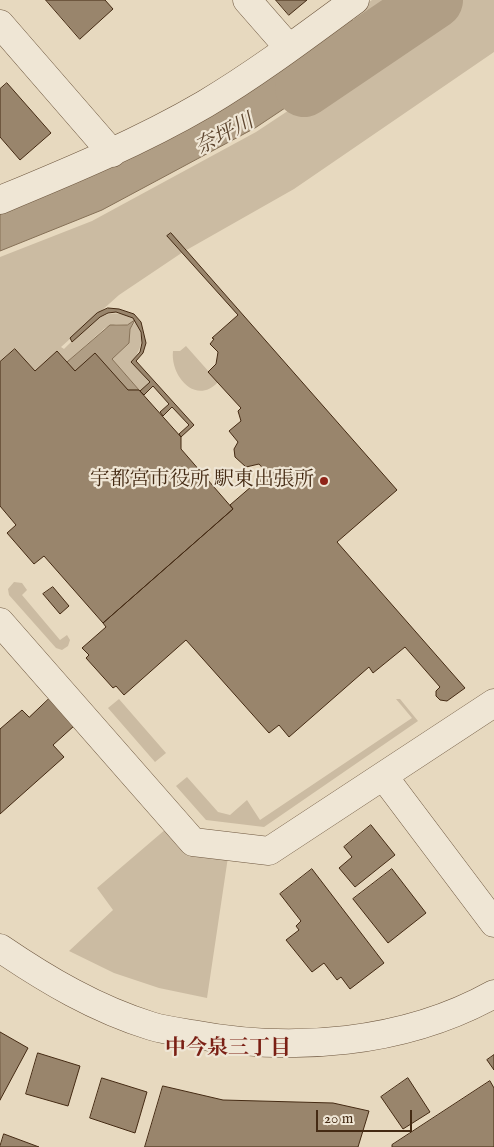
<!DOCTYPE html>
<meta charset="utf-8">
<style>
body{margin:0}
#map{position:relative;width:494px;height:1147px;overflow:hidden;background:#e7d9bf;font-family:"IM FELL English",serif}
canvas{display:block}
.scale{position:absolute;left:316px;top:1110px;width:96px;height:22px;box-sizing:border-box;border:2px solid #442a13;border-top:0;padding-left:6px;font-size:15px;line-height:18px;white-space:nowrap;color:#442a13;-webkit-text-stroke:4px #efe6d5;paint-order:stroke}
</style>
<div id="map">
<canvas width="494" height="1147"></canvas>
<div class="scale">20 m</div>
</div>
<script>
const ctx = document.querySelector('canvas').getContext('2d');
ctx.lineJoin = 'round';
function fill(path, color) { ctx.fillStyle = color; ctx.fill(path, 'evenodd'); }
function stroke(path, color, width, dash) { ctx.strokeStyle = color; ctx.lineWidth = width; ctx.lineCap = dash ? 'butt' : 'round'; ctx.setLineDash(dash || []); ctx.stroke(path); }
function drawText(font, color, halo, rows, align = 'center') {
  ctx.font = font + ' "IM FELL English","Noto Serif JP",serif'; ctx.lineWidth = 4.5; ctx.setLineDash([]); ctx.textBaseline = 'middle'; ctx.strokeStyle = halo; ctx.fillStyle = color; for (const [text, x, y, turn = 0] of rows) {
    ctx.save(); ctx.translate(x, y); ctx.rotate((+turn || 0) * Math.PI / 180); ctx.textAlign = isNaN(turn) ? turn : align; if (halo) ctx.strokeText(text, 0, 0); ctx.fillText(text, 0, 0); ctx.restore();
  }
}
const green = new Path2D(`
 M 372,0 L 494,0 L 494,52 L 294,189 L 183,252 L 119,295 L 61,347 L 64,349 C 85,329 102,303 133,318 L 135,320 L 127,325 L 116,324 L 105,328 L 67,362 L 57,351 L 35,371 L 15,349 L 0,362 L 0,257 L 92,221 L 256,132 L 377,52 L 351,14 Z
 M 136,321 C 144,337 143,347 132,362 L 150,382 L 140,391 L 112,359 L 129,343 L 130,329 Z
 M 186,346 L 218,382 C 196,406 170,376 173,351 L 180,351 Z
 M 14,582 L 22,583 L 27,590 L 22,595 L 60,640 L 67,635 L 70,640 L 68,646 L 62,650 L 56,648 L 9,595 L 8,589 Z
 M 119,699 L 166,753 L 155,762 L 108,708 Z
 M 396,699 L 400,699 L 418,721 L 264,827 L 206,820 L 176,786 L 187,777 L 218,812 L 230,815 L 247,800 L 260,820 L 412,718 Z
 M 173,823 L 228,857 L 207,998 L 159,988 L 114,973 L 69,951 L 113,910 L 97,888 Z`);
const water = new Path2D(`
 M 352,20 L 372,50 L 255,128 L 102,210 L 0,251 L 0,214 L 216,110 Z
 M 135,320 L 130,329 L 129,343 L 112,359 L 139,390 L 128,390 L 95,354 L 75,371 L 67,362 L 110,325 L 127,325 Z`);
const river = new Path2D(`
 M 304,88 L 434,0`);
const building = new Path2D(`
 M 46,0 L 105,0 L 113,9 L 80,39 Z
 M 276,0 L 307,0 L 289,15 Z
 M 7,83 L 51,133 L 20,160 L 0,137 L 0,89 Z
 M 171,233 L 397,490 L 337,542 L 465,688 L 447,701 L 440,700 L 436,696 L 436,691 L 440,687 L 405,647 L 373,673 L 369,667 L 289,737 L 279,725 L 269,733 L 186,640 L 124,695 L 116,686 L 113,688 L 86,658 L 89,655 L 82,648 L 106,627 L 103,623 L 233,509 L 230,505 L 267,473 L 259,464 L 246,467 L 235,457 L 234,449 L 238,442 L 229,431 L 241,421 L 238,411 L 241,408 L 208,372 L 216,364 L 218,352 L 210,344 L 214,339 L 212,338 L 238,315 L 167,236 Z
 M 108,308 L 119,309 L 134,314 L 141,322 L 146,343 L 143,353 L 136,361 L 194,425 L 181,437 L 179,434 L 189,425 L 172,407 L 163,416 L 160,412 L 169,404 L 153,386 L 144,395 L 140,391 L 150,382 L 131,362 L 140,352 L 142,343 L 141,332 L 133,318 L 116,312 L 108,313 L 100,317 L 72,342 L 70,338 L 97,313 Z
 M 15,349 L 35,371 L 57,351 L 75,371 L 95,353 L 128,390 L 139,390 L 181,437 L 181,449 L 233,509 L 103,623 L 44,556 L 34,564 L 7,533 L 16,525 L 0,506 L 0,362 Z
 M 53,587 L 69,606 L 60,614 L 43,594 Z
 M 50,698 L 74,726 L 53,745 L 64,757 L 0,814 L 0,729 L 22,710 L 29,717 Z
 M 371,825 L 395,855 L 355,887 L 339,868 L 352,857 L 344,847 Z
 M 312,869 L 384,963 L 350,989 L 341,977 L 337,980 L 324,963 L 312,972 L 286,940 L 299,930 L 296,926 L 301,921 L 280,894 Z
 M 392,869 L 426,913 L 388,943 L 353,899 Z
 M 0,1032 L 28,1048 L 0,1100 Z
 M 38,1053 L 80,1066 L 68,1106 L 26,1094 Z
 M 494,1055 L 494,1070 L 487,1060 Z
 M 102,1078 L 147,1092 L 135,1133 L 90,1118 Z
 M 408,1078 L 430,1112 L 403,1129 L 381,1097 Z
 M 490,1081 L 494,1088 L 494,1147 L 392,1147 L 392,1145 Z
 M 163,1086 L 223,1100 L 333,1103 L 369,1111 L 358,1147 L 145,1147 Z
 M 4,1134 L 39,1147 L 0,1147 Z`);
const minor = new Path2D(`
 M 247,0 L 289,48
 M 0,24 L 112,153
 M 0,200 C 70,171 140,142 205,104 C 257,73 306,36 355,0
 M 0,622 L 193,842 L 269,851 L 494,703
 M 384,777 L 494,923
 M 0,948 C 47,980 96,1009 151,1026 C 164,1030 179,1032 192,1034 C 292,1053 404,1044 494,994`);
const markers = [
 [324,481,5,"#8f2418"]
];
const poiNames = [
 ["宇都宮市役所 駅東出張所",314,481]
];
const waterNames = [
 ["奈坪川",225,136,-28]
];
const neighbourhoodNames = [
 ["中今泉三丁目",228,1050]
];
fill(green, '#cbbba2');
fill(water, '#b09e85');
stroke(water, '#857057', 1);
stroke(river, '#b09e85', 58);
fill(building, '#99856c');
stroke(building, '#442a13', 1);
stroke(minor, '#6d563e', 29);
stroke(minor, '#efe6d5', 28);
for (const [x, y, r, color] of markers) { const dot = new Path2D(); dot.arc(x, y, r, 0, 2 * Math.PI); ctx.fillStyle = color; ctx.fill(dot); stroke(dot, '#efe6d5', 2); }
drawText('20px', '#442a13', '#efe6d5', poiNames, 'right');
drawText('italic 21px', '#5f4730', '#efe6d5', waterNames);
drawText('bold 21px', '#7a1f14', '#efe6d5', neighbourhoodNames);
</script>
